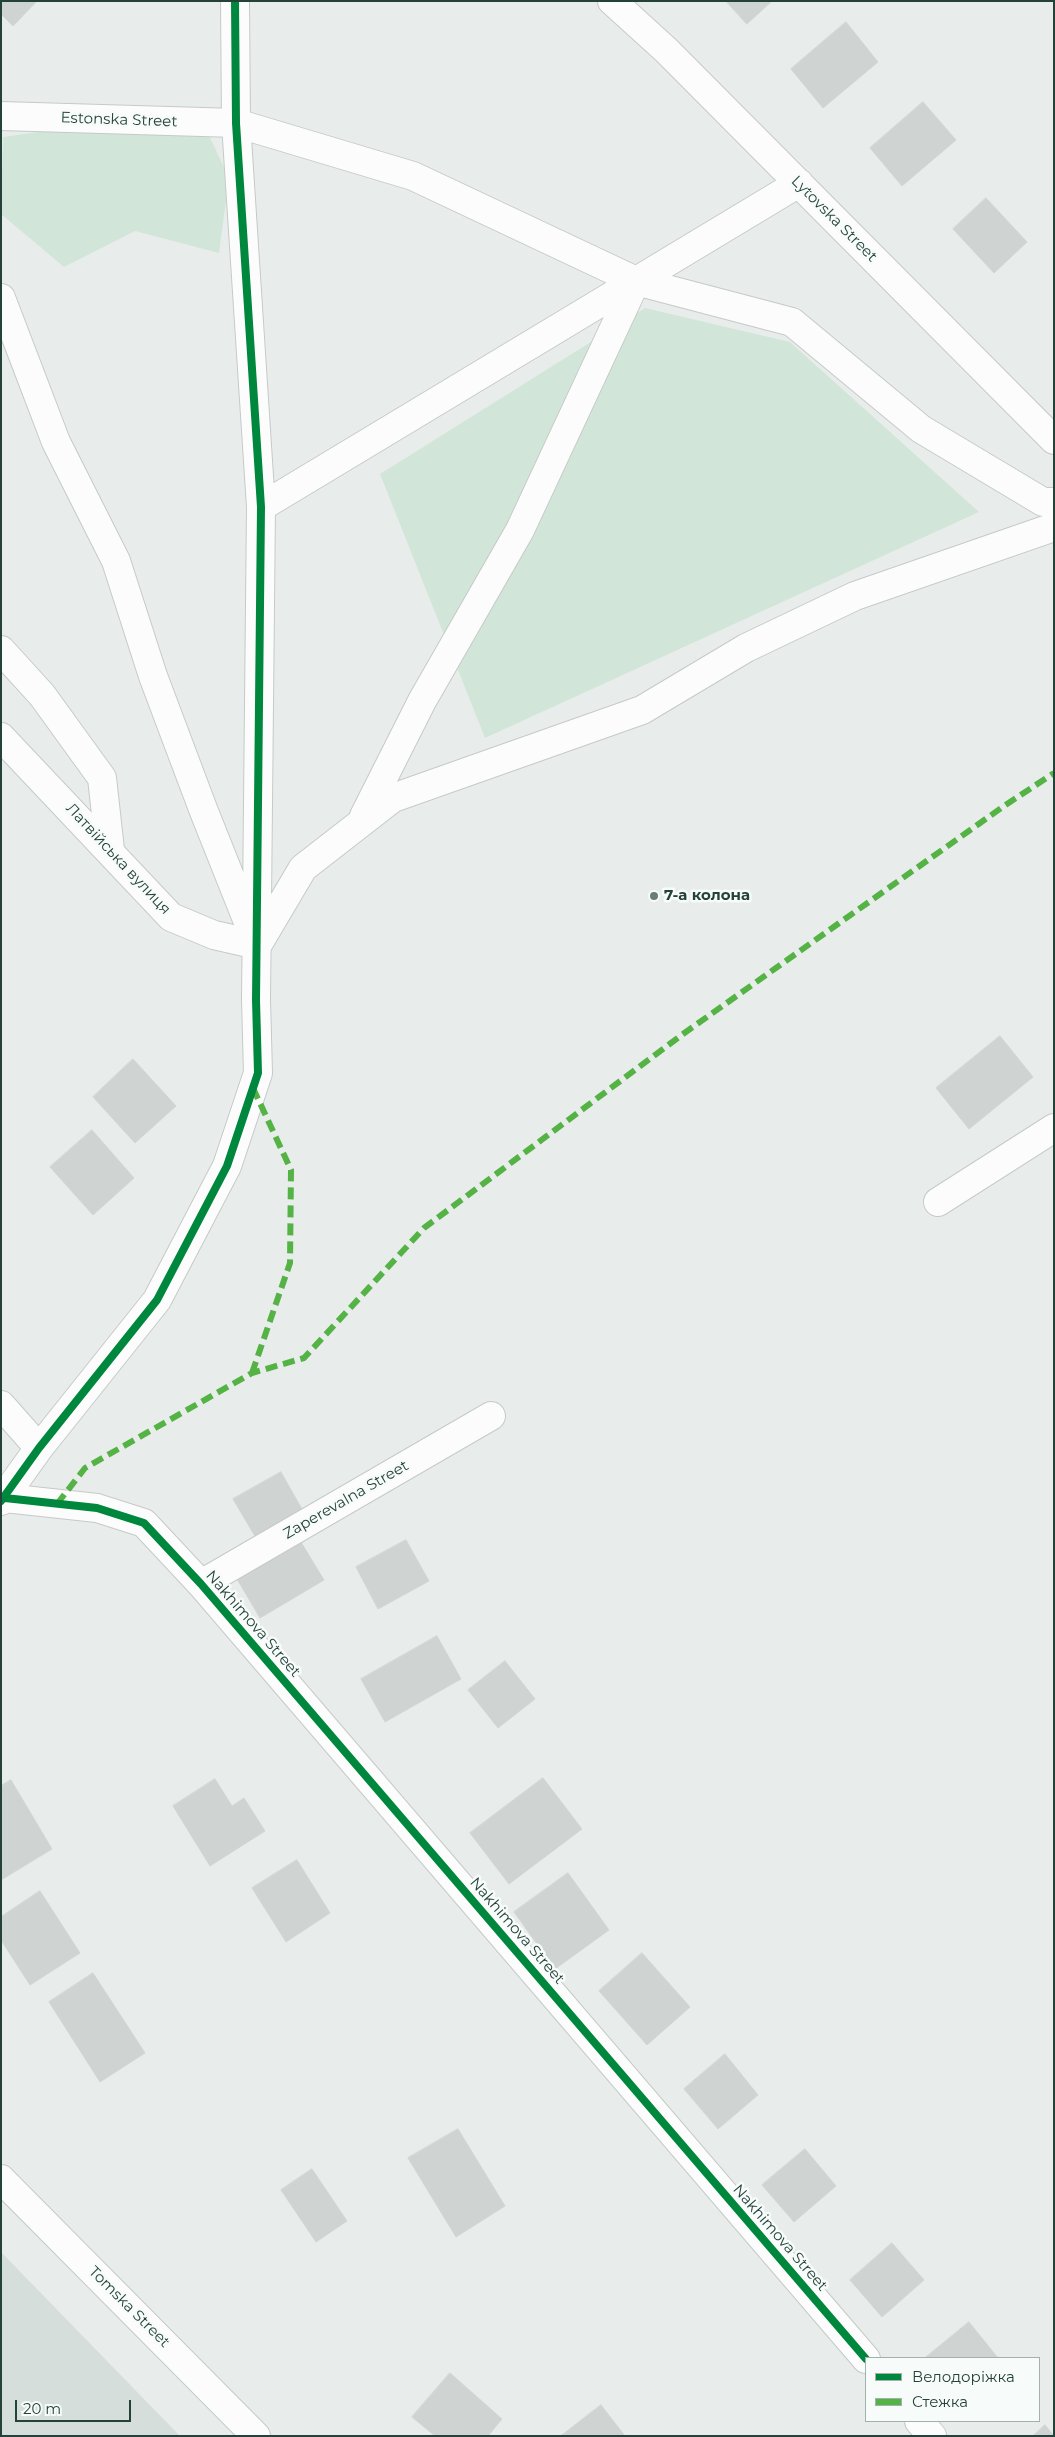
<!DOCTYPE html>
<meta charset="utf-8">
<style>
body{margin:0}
#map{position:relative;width:1055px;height:2437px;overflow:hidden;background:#e8edeb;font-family:Montserrat,sans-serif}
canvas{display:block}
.frame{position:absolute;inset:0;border:2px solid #24423a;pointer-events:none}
.legend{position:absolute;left:865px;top:2357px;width:175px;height:65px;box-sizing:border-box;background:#f7fbf9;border:1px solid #a3b1ad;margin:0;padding:6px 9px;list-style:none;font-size:15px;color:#24423a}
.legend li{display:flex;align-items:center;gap:10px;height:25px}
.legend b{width:25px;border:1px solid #a3b1ad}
.scale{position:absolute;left:15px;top:2400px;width:116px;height:22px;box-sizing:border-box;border:2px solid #24423a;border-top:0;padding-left:6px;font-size:15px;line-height:18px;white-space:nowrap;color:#24423a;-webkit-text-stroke:4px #f7fbf9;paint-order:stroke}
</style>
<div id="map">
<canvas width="1055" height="2437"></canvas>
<div class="frame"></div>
<ul class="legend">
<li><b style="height:6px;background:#00873e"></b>Велодоріжка</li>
<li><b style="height:6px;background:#55b346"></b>Стежка</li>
</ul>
<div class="scale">20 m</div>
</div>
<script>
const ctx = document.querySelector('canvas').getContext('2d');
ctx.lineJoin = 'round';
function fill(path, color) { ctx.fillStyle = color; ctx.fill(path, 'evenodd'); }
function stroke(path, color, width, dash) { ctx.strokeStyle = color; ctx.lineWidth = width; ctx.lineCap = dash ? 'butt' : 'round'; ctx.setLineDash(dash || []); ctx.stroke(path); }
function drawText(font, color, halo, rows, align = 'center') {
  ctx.font = font + ' Montserrat,sans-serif'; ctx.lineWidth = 5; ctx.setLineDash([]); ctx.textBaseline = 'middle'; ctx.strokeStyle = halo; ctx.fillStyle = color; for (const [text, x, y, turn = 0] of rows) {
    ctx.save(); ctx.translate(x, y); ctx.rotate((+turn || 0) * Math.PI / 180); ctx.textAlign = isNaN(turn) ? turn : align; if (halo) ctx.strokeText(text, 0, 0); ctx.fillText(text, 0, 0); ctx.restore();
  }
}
const built = new Path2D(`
 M 1,2252 L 180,2436 L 1,2436 Z`);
const green = new Path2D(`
 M 87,125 L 208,133 L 229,178 L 219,253 L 135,231 L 64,267 L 1,214 L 3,137 Z
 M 645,308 L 790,342 L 979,512 L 485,738 L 380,474 Z`);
const building = new Path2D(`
 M 1,1 L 37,1 L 13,26 L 1,14 Z
 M 726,1 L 772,1 L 747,24 Z
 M 846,22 L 878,62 L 823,108 L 791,69 Z
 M 923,102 L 956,140 L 902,186 L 870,148 Z
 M 986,198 L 1027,242 L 994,273 L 953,229 Z
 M 1000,1036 L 1033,1077 L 969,1129 L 936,1088 Z
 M 133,1059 L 176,1106 L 135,1143 L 93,1097 Z
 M 92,1130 L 134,1178 L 93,1215 L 50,1167 Z
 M 281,1472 L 303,1511 L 256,1538 L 233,1499 Z
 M 406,1540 L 429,1581 L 378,1609 L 356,1567 Z
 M 301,1542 L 324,1580 L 260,1618 L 237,1579 Z
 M 437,1636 L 461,1679 L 385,1722 L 361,1679 Z
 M 505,1661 L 535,1699 L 498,1728 L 468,1690 Z
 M 543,1778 L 582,1829 L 509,1884 L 470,1833 Z
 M 215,1779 L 232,1806 L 244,1798 L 265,1831 L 210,1866 L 173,1806 Z
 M 11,1780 L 52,1849 L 1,1880 L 1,1786 Z
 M 297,1860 L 330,1913 L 286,1942 L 252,1888 Z
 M 568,1873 L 609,1930 L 555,1969 L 514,1912 Z
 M 40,1891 L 80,1953 L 30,1985 L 1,1940 L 1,1917 Z
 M 642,1953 L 690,2007 L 647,2045 L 599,1991 Z
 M 93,1973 L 145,2053 L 100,2082 L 49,2002 Z
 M 725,2054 L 758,2095 L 718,2129 L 684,2089 Z
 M 458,2129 L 505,2206 L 456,2237 L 408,2158 Z
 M 805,2149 L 836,2186 L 794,2222 L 762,2185 Z
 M 312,2169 L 347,2221 L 316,2242 L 281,2190 Z
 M 892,2243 L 924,2280 L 882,2317 L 850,2280 Z
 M 969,2322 L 998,2358 L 925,2358 Z
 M 450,2373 L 502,2419 L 488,2436 L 435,2436 L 412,2417 Z
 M 601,2405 L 625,2436 L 561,2436 Z
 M 1045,2425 L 1054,2436 L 1033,2436 Z`);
const minor = new Path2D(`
 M 612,1 L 666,50 L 1054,440
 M 1,116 L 236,123 L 413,176 L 636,281 L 792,322 L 921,429 L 1043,502 L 1054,502
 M 1,298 L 56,442 L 116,561 L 153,676 L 203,809 L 252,932
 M 261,507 L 799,183
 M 1,650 L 42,695 L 102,778 L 110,850
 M 1,737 L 171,917 L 214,935 L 258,945
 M 364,816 L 422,701 L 520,530 L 636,281
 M 258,944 L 303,868 L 393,798 L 642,710 L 746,648 L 855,596 L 1054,527
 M 938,1202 L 1054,1128
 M 1,1405 L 39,1448
 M 5,1498 L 97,1508 L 144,1523 L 201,1584 L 866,2359
 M 1,1501 L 39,1448 L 157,1300 L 227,1166 L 258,1073 L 256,1000 L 261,507 L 236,123 L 235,1
 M 201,1584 L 491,1416
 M 1,2179 L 256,2436
 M 919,2421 L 932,2436`);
const quiet = new Path2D(`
 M 252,1373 L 290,1263 L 291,1170 L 253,1088
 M 57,1504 L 85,1468 L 252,1373 L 304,1358 L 424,1228 L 683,1034 L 1004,806 L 1054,773`);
const cycleway = new Path2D(`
 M 5,1498 L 97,1508 L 144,1523 L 201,1584 L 866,2359
 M 1,1501 L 39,1448 L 157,1300 L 227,1166 L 258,1073 L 256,1000 L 261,507 L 236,123 L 235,1`);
const markers = [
 [654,896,5,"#697e78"]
];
const streetNames = [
 ["Estonska Street",119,120,2],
 ["Lytovska Street",834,219,45],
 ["Латвiйська вулиця",118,859,47],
 ["Zaperevalna Street",346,1500,-30],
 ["Nakhimova Street",253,1624,49],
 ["Nakhimova Street",517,1931,49],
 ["Nakhimova Street",780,2238,49],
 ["Tomska Street",129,2307,45]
];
const poiNames = [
 ["7-а колона",664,896]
];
fill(built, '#d6dedb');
fill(green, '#d1e6d8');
fill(building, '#cfd4d2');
stroke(building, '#d1d6d4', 1);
stroke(minor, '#c5cac8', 30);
stroke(minor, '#fcfcfc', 28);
stroke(quiet, '#55b346', 6, [12, 6]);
stroke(cycleway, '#00873e', 8);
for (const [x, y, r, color] of markers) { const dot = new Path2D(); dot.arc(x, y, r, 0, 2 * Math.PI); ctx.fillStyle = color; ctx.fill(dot); stroke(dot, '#f7fbf9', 2); }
drawText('15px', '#24423a', '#f7fbf9', streetNames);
drawText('bold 15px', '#24423a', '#f7fbf9', poiNames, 'left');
</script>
